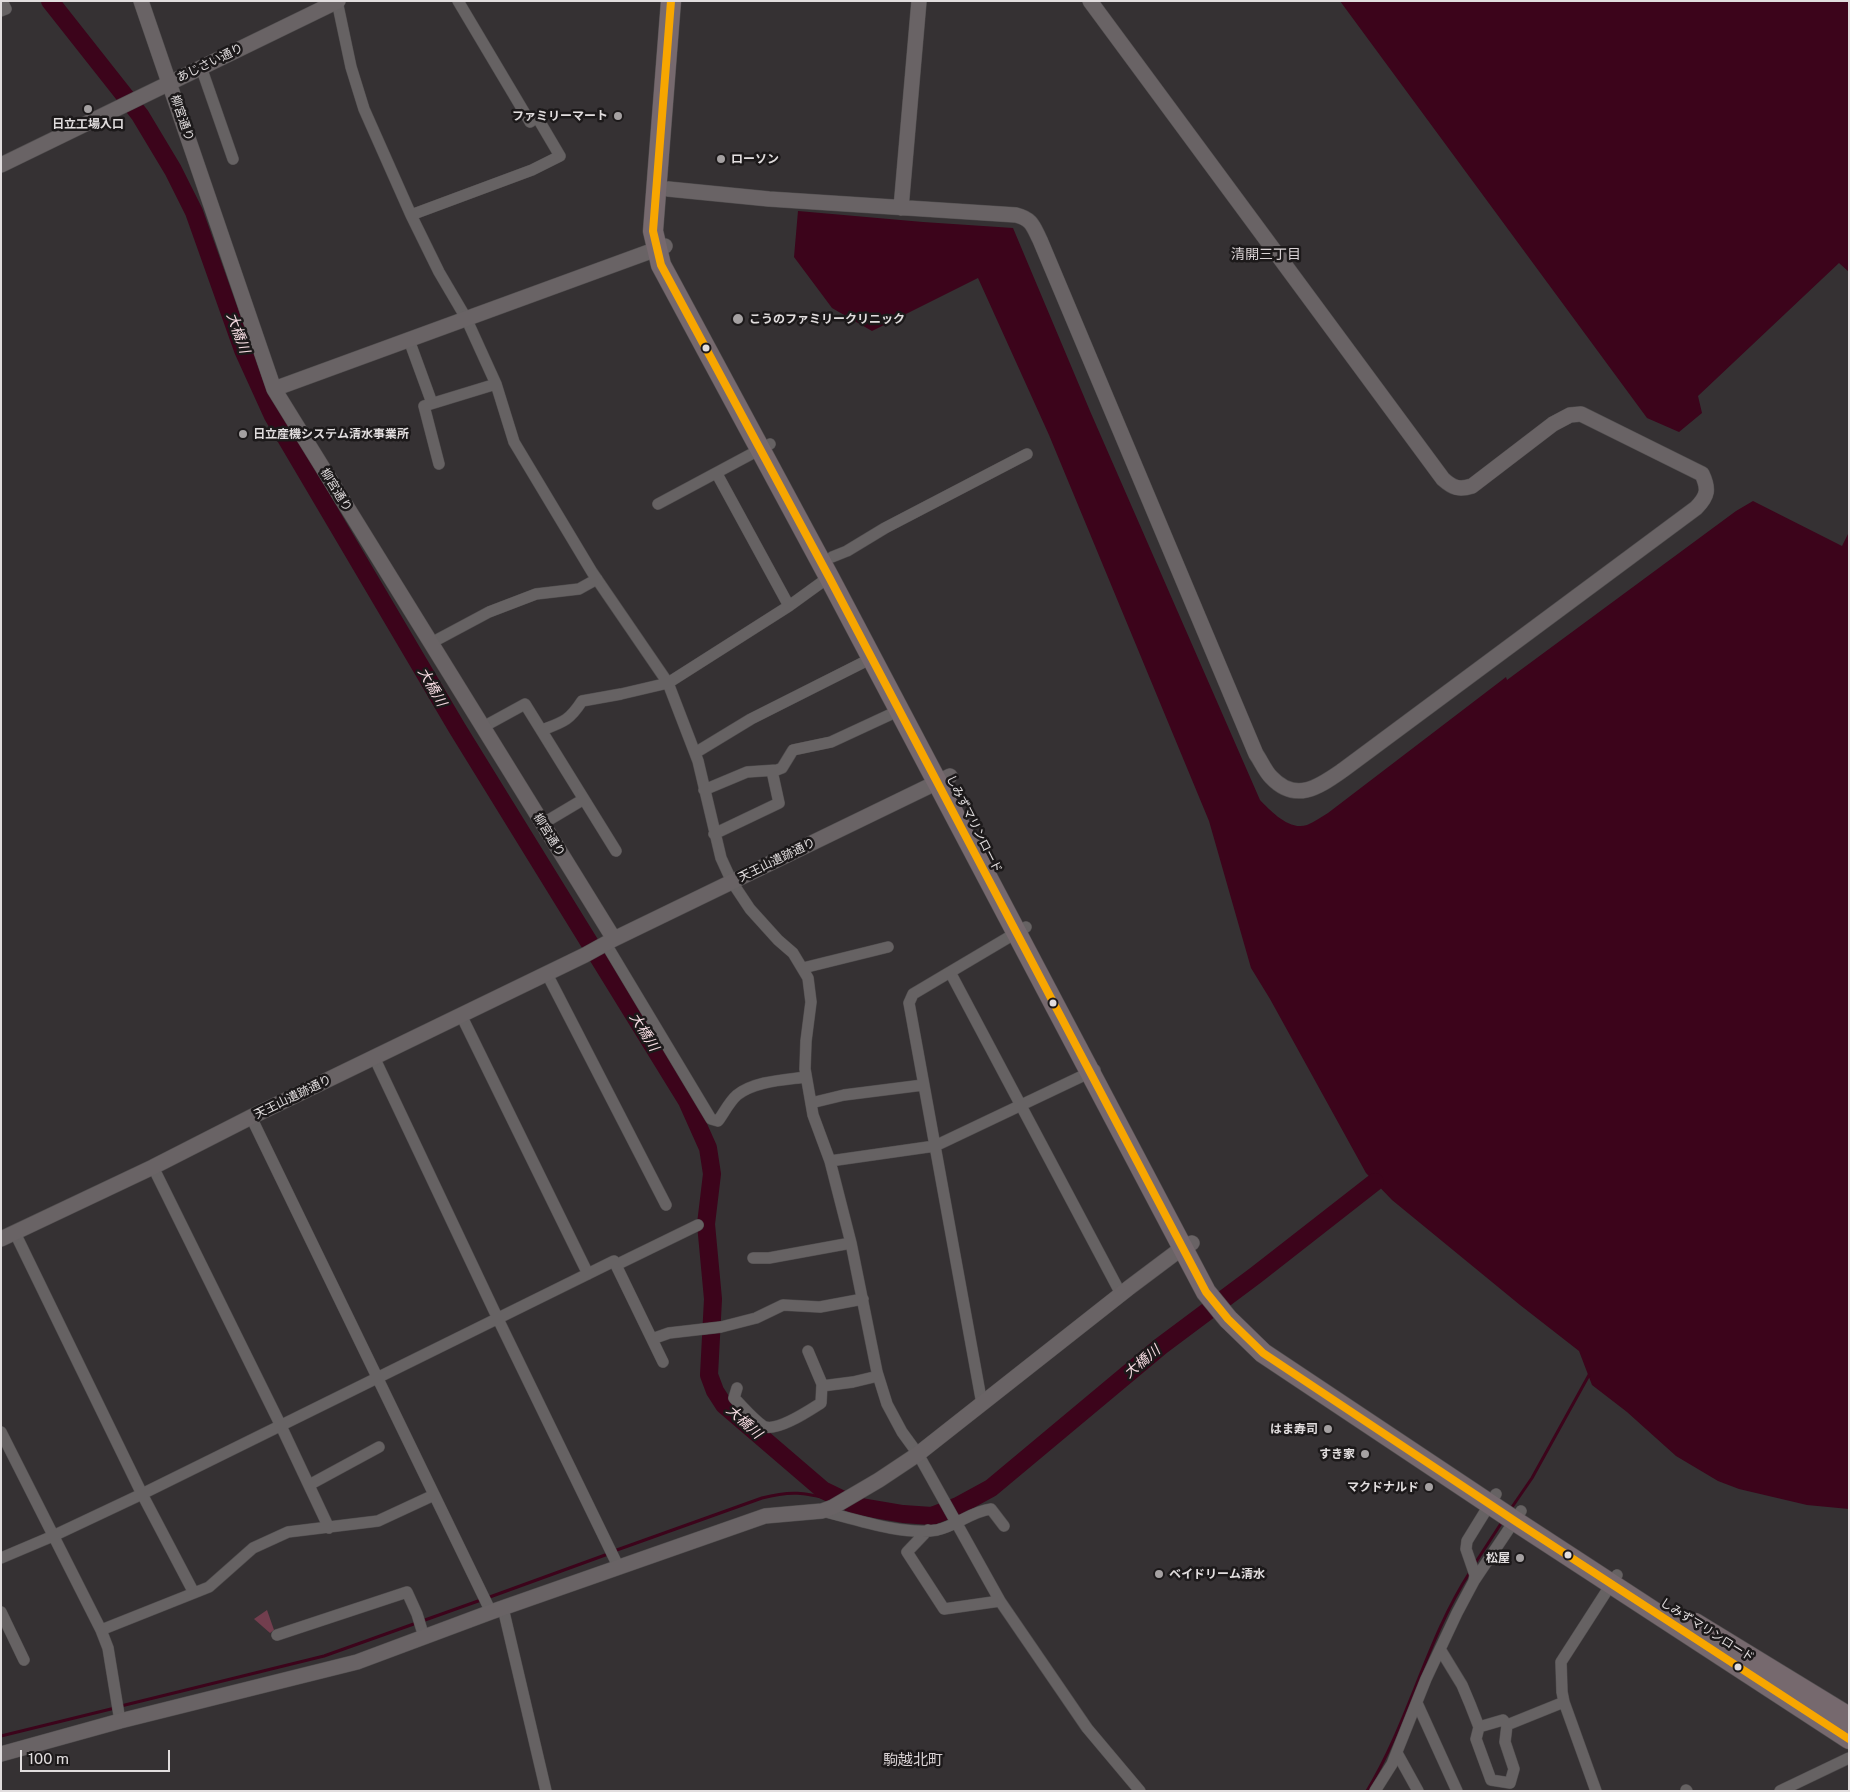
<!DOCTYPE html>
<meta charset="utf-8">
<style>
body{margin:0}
#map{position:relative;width:1850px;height:1792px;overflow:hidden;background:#353133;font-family:"Public Sans",sans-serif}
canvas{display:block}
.frame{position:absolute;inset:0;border:2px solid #e1ddde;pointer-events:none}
.scale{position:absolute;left:20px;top:1750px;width:150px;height:22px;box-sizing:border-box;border:2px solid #e1ddde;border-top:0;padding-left:6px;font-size:15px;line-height:18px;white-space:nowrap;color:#e1ddde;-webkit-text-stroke:4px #1c191a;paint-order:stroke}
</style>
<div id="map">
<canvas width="1850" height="1792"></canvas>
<div class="frame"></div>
<div class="scale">100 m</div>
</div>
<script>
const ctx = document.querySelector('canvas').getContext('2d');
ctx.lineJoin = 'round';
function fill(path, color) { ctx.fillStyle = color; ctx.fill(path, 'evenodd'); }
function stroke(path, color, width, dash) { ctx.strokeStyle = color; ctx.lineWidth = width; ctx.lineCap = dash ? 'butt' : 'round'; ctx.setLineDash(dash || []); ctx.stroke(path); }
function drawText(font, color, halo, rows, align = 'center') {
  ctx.font = font + ' "Public Sans","Noto Sans JP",sans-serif'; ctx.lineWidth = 5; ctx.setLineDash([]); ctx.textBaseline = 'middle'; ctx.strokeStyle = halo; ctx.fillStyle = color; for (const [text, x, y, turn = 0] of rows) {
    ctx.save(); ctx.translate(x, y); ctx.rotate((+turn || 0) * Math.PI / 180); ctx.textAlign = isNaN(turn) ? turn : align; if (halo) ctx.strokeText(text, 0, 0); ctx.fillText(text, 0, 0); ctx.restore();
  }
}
const green = new Path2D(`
 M 267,1610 L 274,1630 L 270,1633 L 254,1619 Z`);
const water = new Path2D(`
 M 1340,1 L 1849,1 L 1849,272 L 1839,263 L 1698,396 L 1702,413 L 1679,432 L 1647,418 Z
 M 798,211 L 923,222 L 1013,228 L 1090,411 L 1260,800 C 1271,811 1289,831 1307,825 C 1314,822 1321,817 1328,813 L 1506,677 L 1507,680 L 1736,511 L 1753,501 L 1842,546 L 1849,532 L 1849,1509 L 1807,1505 L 1739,1489 L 1718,1481 L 1676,1456 L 1627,1412 L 1592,1385 L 1579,1351 L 1520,1305 L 1392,1200 L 1366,1173 L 1270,999 L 1251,968 L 1209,821 L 1049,435 L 978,278 L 872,331 L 832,308 L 794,257 Z`);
const stream = new Path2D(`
 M 1510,1510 L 1532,1478 L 1589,1375
 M 614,1551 L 762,1498 C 793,1490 804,1493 834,1500
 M 1474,1565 L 1502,1522
 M 487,1598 L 608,1554
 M 121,1706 L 324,1656 L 481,1600
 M 1,1736 L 115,1708
 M 1367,1791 C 1409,1722 1426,1640 1470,1572`);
const river = new Path2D(`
 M 50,1 L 140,115 L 173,170 L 194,212 L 243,350 L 273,416 L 457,728 L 687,1101 L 708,1148 L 712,1174 L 706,1224 L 713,1299 L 709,1375 L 715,1391 L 724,1405 L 823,1490 L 856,1506 L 903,1514 L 932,1516 L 958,1506 L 991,1488 L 1161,1346 L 1256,1275 L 1375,1182`);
const street = new Path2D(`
 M 337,1 L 351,67 L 364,109 L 411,215 L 439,272 L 466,318 L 496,384 L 514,442 L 592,572 L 668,683 L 698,761 L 721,858 L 732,882 L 750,909 L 778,940 L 793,953 L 808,978 L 811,1002 L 806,1041 L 805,1069 L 813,1115 L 830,1161 L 851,1243 L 877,1372 L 887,1404 L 902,1432 L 918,1454 L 1000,1601 L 1087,1728 L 1140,1791
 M 1,11 L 6,9 L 2,1
 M 201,67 L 233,159
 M 411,215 L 532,170 L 560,156 L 537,117 L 530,122 L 458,1
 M 409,340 L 432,403
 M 439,464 L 424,406 L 496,384
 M 717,474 L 789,606
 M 658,504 L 770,444
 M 832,557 L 847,551 L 885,528 L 1027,454
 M 431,643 L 489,612 L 536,594 L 579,589 L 597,579
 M 483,727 L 525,704 L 616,851
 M 542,730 C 563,722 569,721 582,701 L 621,694 L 668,683 L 789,606 L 829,577
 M 695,753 L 751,719 L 872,658
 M 704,790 L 747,772 L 777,770 L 782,768 L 793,750 L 831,742 L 900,710
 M 542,824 L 584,799
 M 714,834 L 779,803 L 772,771
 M 606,944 L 711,1119 L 718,1121 C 724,1113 729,1102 737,1095 C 755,1081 784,1080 806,1077
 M 803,968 L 888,947
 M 950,972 L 1121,1294
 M 547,974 L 666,1205
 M 461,1015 L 588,1274
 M 374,1057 L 498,1319 L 619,1568
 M 811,1103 L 844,1095 L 923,1085
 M 251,1117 L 491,1612
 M 830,1161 L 935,1146 L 1095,1070
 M 153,1167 L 281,1426 L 329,1528
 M 15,1233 L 142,1494 L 194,1593 L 209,1587 L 253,1548 L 288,1532 L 378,1521 L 434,1495
 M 753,1258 L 769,1258 L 851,1243
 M 616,1265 L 698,1225
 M 652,1339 L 669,1333 L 721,1327 L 756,1318 L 783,1305 L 820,1307 L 863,1299
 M 822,1386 L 853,1382 L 878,1376
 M 737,1388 L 734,1398 C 743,1407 753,1419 763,1426 C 776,1433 810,1410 821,1403 L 822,1384 L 808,1351
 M 982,1404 L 909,1003 L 913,994 L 1026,927
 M 1,1432 L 101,1630 L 108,1648 L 120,1721
 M 309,1485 L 379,1447
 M 822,1511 C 854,1519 904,1536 937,1530 C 956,1526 972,1511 991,1509 L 1004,1526
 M 928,1530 L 907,1552 L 944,1609 L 1000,1601
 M 1,1558 L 53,1536 L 142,1494 L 614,1261 L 663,1362
 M 1474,1581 L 1521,1511
 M 503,1608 L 546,1791
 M 1,1612 L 24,1660
 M 101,1630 L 194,1593
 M 277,1635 L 407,1592 L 417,1614 L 424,1637
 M 1440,1649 L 1462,1685 L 1470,1704 L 1479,1727 L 1476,1739 L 1491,1780 L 1510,1783 L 1514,1769 L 1505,1742 L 1507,1725 L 1564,1702 L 1596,1791
 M 1564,1702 L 1562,1692 L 1561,1662 L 1617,1575
 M 1417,1703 L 1457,1791
 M 1479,1727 L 1503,1720 L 1507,1725
 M 1397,1753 L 1418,1791
 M 1686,1790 L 1687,1791
 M 1375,1791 L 1392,1764 L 1426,1679 L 1457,1613 L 1474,1581 L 1475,1575 L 1466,1549 L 1467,1541 L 1496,1494
 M 1780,1791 L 1849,1758`);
const secondary = new Path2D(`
 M 141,1 L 274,389 L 614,939
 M 1,165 L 338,1
 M 668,189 L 769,199 L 1016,215 C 1032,219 1033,226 1040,240 L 1256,754 C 1261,761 1265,771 1271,777 C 1296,804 1320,786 1343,770 L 1696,508 C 1708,496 1709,489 1702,474 L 1581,414 L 1570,415 L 1553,424 L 1472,486 C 1459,490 1453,488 1443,479 L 1090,1
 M 901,208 L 919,1
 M 274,389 L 665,246
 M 1,1239 L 153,1167 L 251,1117 L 585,955 L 614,939 L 950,776
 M 1,1754 L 120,1721 L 357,1662 L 491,1612 L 765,1516 L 822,1511 L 833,1507 L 879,1480 L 918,1454 L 1130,1287 L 1182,1248 L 1192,1243`);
const highway = new Path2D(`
 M 671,1 L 653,231 L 661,265 L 829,577 L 1206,1292 L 1228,1319 L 1263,1353 L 1515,1521 L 1849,1739
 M 1695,1623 L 1849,1717`);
const bus1 = new Path2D(`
 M 671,1 L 653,231 L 661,265 L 829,577 L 1206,1292 L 1228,1319 L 1263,1353 L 1515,1521 L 1849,1739`);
const markers = [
 [88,109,5,"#a5a1a2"],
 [618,116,5,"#a5a1a2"],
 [721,159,5,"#a5a1a2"],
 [738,319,6,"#a5a1a2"],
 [706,348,4.5,"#e1ddde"],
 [243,434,5,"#a5a1a2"],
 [1053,1003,4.5,"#e1ddde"],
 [1328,1429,5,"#a5a1a2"],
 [1365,1454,5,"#a5a1a2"],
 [1429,1487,5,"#a5a1a2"],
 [1568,1555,4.5,"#e1ddde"],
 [1520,1558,5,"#a5a1a2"],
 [1159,1574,5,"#a5a1a2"],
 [1738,1667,4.5,"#e1ddde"]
];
const streetNames = [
 ["あじさい通り",210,63,-26],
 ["柳宮通り",182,118,71],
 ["柳宮通り",336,490,58],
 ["しみずマリンロード",974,824,63],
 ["柳宮通り",549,835,58],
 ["天王山遺跡通り",777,860,-26],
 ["天王山遺跡通り",293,1097,-26],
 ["しみずマリンロード",1707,1630,32]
];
const poiNames = [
 ["ファミリーマート",608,116],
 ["日立工場入口",88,124,"center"],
 ["ローソン",731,159,"left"],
 ["こうのファミリークリニック",749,319,"left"],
 ["日立産機システム清水事業所",253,434,"left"],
 ["はま寿司",1318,1429],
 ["すき家",1355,1454],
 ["マクドナルド",1419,1487],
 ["松屋",1510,1558],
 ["ベイドリーム清水",1169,1574,"left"]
];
const neighbourhoodNames = [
 ["清開三丁目",1266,255]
];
const waterNames = [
 ["大橋川",238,333,70],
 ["大橋川",432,687,60],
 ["大橋川",644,1032,58],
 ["大橋川",1142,1362,-40],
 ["大橋川",744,1422,42]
];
const quarterNames = [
 ["駒越北町",913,1760]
];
fill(green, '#723e4e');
fill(water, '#3c041b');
stroke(stream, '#3c041b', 3);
stroke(river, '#3c041b', 18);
stroke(street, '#504d4e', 12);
stroke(secondary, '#504d4e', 16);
stroke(highway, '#504d4e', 21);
stroke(street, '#666263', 11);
stroke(secondary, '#696365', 15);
stroke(highway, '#76696e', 20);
stroke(bus1, '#f7a600', 8);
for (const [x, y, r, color] of markers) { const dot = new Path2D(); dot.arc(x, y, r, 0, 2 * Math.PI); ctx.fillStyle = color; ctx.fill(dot); stroke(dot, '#1c191a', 2); }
drawText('12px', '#e1ddde', '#1c191a', streetNames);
drawText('bold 12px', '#e1ddde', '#1c191a', poiNames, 'right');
drawText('14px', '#d9d2d4', '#1c191a', neighbourhoodNames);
drawText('italic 14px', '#f7dde3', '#1c191a', waterNames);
drawText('15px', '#d9d2d4', '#1c191a', quarterNames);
</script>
